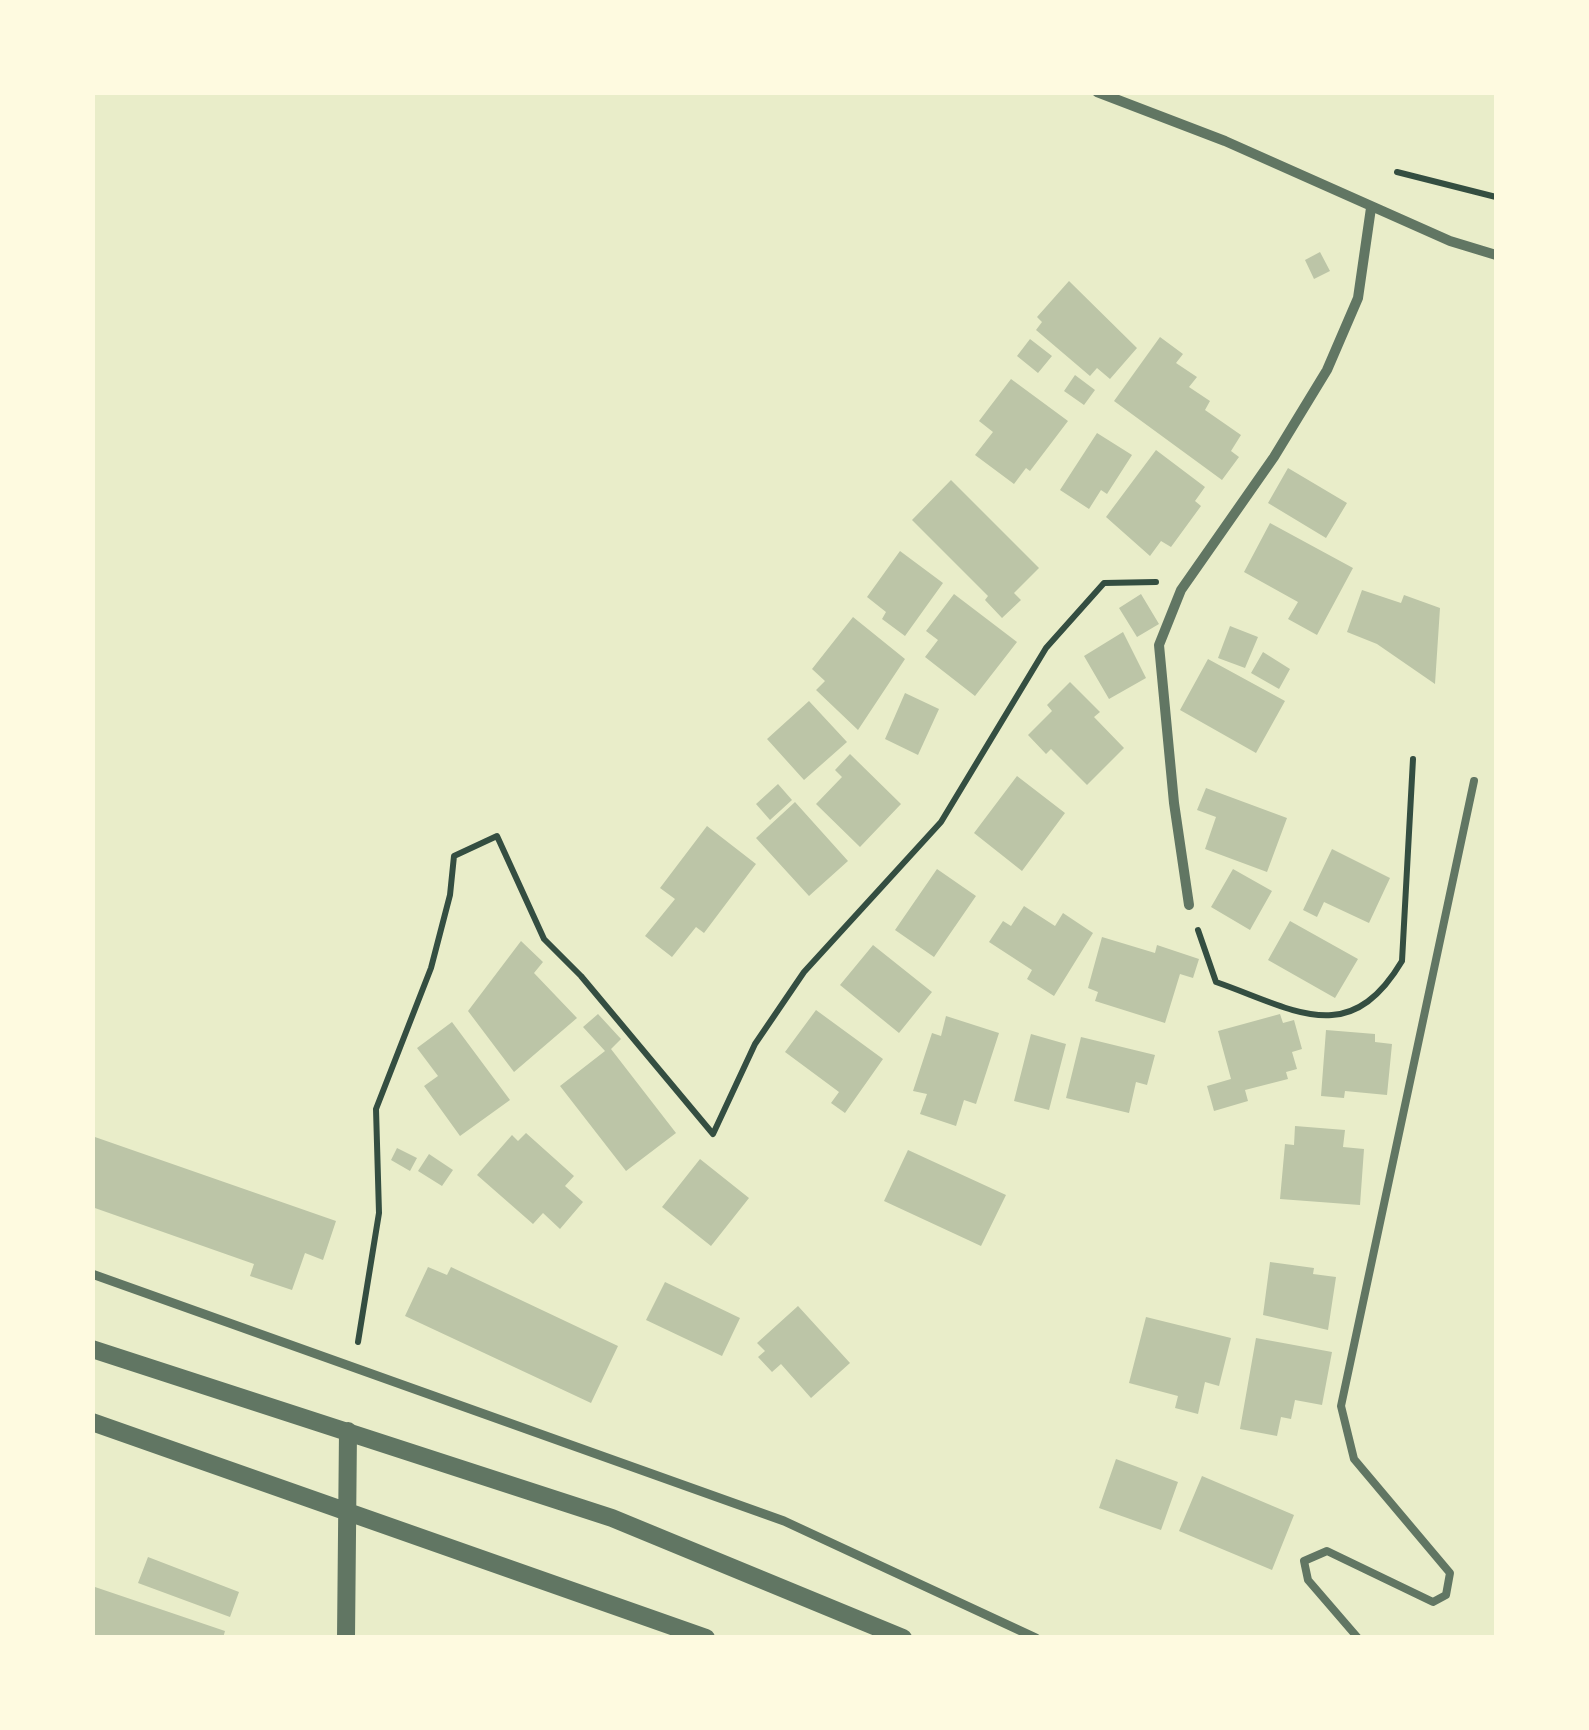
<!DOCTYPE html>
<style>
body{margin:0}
#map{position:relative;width:1589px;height:1730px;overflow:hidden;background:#e9edc9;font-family:Spectral,serif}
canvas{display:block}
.frame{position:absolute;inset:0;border:95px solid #fefae0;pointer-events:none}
</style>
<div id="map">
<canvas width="1589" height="1730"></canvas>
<div class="frame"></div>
</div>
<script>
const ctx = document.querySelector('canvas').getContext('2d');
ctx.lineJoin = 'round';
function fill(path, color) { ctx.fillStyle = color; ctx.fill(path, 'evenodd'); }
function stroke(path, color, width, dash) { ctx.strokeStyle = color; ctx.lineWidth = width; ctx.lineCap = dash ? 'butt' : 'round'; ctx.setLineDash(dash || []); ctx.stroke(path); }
const building = new Path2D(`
 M 1320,252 L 1330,271 L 1314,279 L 1305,260 Z
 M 1069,281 L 1137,348 L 1110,379 L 1097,368 L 1090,376 L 1036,330 L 1042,322 L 1037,317 Z
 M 1160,337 L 1183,354 L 1176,363 L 1197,377 L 1189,387 L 1210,401 L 1205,410 L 1241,435 L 1231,451 L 1239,457 L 1222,480 L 1114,401 Z
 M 1030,339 L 1052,356 L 1038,373 L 1017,356 Z
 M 1075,375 L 1095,390 L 1084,405 L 1064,391 Z
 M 1011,379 L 1068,421 L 1030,471 L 1026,468 L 1014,484 L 975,455 L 993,432 L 979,421 Z
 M 1097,433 L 1132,455 L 1107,494 L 1101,490 L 1089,509 L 1060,490 Z
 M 1156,450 L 1205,487 L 1195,501 L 1201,506 L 1171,547 L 1161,541 L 1150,556 L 1106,517 Z
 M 1288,468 L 1347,503 L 1326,538 L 1268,503 Z
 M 951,480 L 1039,568 L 1014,593 L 1021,600 L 1002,618 L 985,600 L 988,596 L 912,520 Z
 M 1270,523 L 1353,568 L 1317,635 L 1288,619 L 1298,602 L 1244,572 Z
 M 900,551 L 943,583 L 905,636 L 882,619 L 886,612 L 867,597 Z
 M 1362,590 L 1401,603 L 1404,595 L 1440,608 L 1435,684 L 1377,644 L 1347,632 Z
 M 954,594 L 1017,642 L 975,696 L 925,657 L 938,640 L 926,631 Z
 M 1141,594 L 1159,624 L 1137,637 L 1119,608 Z
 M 853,617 L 905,659 L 858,730 L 816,690 L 825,681 L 812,669 Z
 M 1230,626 L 1258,637 L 1245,668 L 1218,658 Z
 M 1123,632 L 1146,678 L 1109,699 L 1084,656 Z
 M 1263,652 L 1290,669 L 1279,689 L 1251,673 Z
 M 1208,659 L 1285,701 L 1256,753 L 1180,710 Z
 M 1070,682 L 1100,712 L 1094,717 L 1124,748 L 1087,785 L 1051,749 L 1046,754 L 1028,735 L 1052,711 L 1047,705 Z
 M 905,693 L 939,709 L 918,755 L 885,739 Z
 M 809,701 L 847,742 L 804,780 L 767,739 Z
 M 850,754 L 901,804 L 860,847 L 816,804 L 842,777 L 835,770 Z
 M 1017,776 L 1065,813 L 1022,871 L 974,833 Z
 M 778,784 L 792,800 L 770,820 L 756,804 Z
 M 1206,788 L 1287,818 L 1267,872 L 1205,849 L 1216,817 L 1197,810 Z
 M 795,802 L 848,861 L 809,896 L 756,838 Z
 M 707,826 L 756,864 L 704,933 L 696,927 L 672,957 L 645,936 L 675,899 L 660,888 Z
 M 1332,849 L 1390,878 L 1369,923 L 1324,902 L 1317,917 L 1303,910 Z
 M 937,869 L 976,896 L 934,957 L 895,930 Z
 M 1233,869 L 1272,891 L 1250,930 L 1211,907 Z
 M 1024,906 L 1055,926 L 1063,913 L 1093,933 L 1054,996 L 1027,979 L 1032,970 L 989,942 L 1003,921 L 1011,926 Z
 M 1290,921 L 1358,959 L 1335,998 L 1268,960 Z
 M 1102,937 L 1155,953 L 1157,945 L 1199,959 L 1193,978 L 1180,974 L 1165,1023 L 1095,1001 L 1098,992 L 1088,988 Z
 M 521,941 L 543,962 L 534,973 L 577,1018 L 514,1072 L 468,1011 Z
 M 873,945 L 932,992 L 899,1033 L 840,985 Z
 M 816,1010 L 883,1059 L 845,1113 L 831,1103 L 839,1092 L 785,1052 Z
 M 598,1014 L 621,1039 L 611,1049 L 676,1133 L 626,1171 L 560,1086 L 605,1051 L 583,1027 Z
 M 1280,1014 L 1283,1023 L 1294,1020 L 1302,1049 L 1292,1052 L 1297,1069 L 1286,1072 L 1288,1079 L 1245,1090 L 1248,1101 L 1214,1111 L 1207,1086 L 1231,1079 L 1218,1031 Z
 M 946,1016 L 999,1033 L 976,1104 L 964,1100 L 956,1126 L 920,1114 L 927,1094 L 913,1091 L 932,1033 L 941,1036 Z
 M 452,1022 L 510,1100 L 460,1136 L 424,1086 L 438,1076 L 417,1048 Z
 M 1326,1030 L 1375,1034 L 1375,1042 L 1392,1044 L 1387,1095 L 1345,1091 L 1344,1098 L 1321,1096 Z
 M 1031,1034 L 1066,1044 L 1049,1110 L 1014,1101 Z
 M 1081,1037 L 1155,1055 L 1147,1085 L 1136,1082 L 1129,1113 L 1066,1098 Z
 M 1295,1126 L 1345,1130 L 1343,1147 L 1364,1149 L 1360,1205 L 1280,1199 L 1285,1144 L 1294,1145 Z
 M 526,1133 L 574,1176 L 565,1186 L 583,1202 L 560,1229 L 543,1213 L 533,1224 L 477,1175 L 512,1135 L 518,1141 Z
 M 92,1136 L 336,1221 L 323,1260 L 305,1253 L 292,1290 L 250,1276 L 254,1264 L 92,1207 Z
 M 397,1148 L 417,1158 L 410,1171 L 391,1160 Z
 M 908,1150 L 1006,1195 L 981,1246 L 884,1201 Z
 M 429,1154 L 453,1170 L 442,1186 L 418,1171 Z
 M 700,1159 L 749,1198 L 711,1246 L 662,1207 Z
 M 1270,1262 L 1314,1268 L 1313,1274 L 1336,1277 L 1328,1330 L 1263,1315 Z
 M 428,1267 L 447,1275 L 451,1267 L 618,1346 L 591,1403 L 405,1316 Z
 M 665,1282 L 740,1318 L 722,1356 L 646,1320 Z
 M 798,1306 L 850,1363 L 811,1398 L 781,1364 L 772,1372 L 758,1357 L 765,1351 L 757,1343 Z
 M 1146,1317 L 1231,1338 L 1219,1386 L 1205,1382 L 1198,1414 L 1175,1408 L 1178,1396 L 1129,1383 Z
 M 1256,1338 L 1332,1352 L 1322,1405 L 1295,1400 L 1291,1419 L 1281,1417 L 1277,1436 L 1240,1429 Z
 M 1116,1459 L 1178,1482 L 1161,1530 L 1099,1508 Z
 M 1202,1476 L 1294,1515 L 1272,1570 L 1179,1531 Z
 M 148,1557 L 239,1592 L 230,1617 L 138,1583 Z
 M 92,1586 L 225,1631 L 223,1638 L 92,1638 Z`);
const path = new Path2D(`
 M 1397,172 L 1496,197
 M 1198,930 L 1216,982 C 1294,1009 1349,1050 1402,961 L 1413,759
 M 358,1342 L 379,1213 L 376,1109 L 431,968 L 450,895 L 454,856 L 497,836 L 544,939 L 581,976 L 713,1134 L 755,1044 L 804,972 L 941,822 L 1046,648 L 1104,583 L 1156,582`);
const service = new Path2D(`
 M 1358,1638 L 1308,1580 L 1304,1561 L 1327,1551 L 1433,1602 L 1446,1595 L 1450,1573 L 1354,1459 L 1341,1406 L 1474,781`);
const pedestrian = new Path2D(`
 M 92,1274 L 784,1521 L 1036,1638`);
const minor = new Path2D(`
 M 1097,92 L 1225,141 L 1450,241 L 1496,255
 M 1189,905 L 1174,803 L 1159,645 L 1181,590 L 1274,457 L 1327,370 L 1358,298 L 1371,208`);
const tertiary = new Path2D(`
 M 92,1349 L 612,1518 L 903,1638
 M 92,1422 L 706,1638
 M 346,1638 L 348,1431`);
fill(building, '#bcc5a7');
stroke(path, '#344e41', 6);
stroke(service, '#617663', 8);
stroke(pedestrian, '#617663', 9);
stroke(minor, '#617663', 10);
stroke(tertiary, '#617663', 18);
</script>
